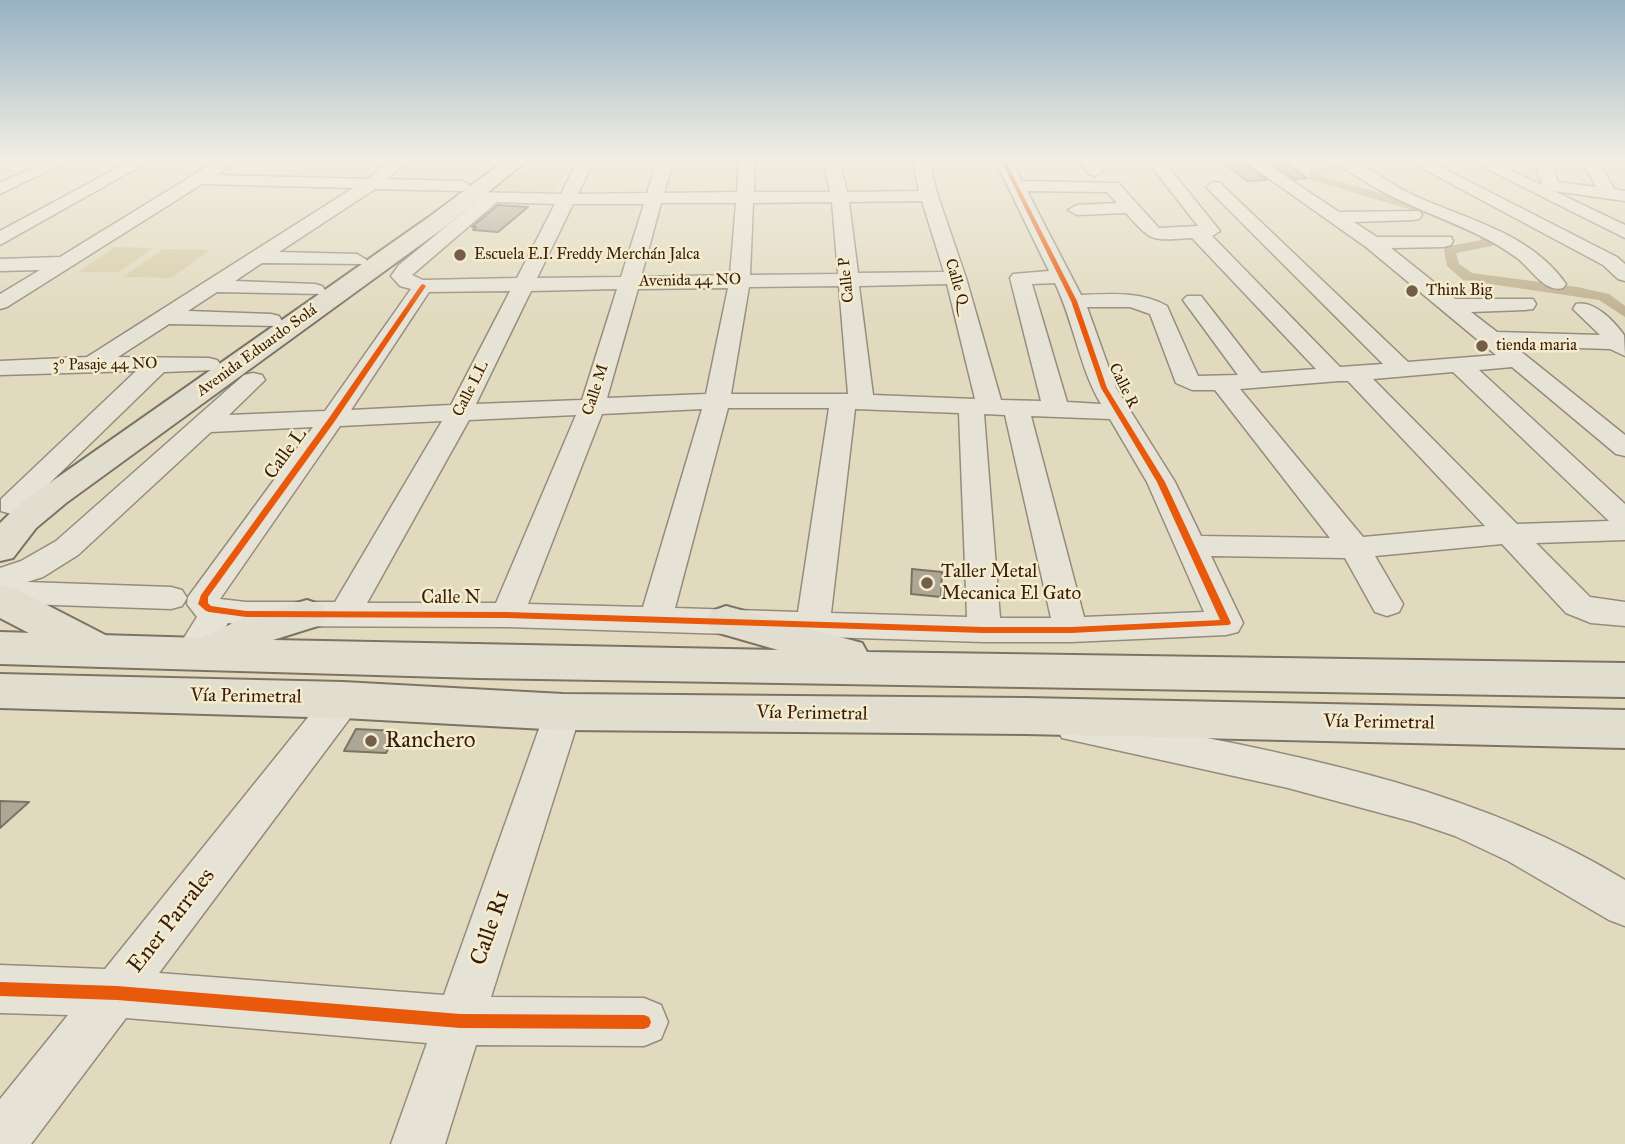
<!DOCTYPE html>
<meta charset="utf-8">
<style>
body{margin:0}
canvas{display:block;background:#e1dabf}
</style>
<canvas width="1625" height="1144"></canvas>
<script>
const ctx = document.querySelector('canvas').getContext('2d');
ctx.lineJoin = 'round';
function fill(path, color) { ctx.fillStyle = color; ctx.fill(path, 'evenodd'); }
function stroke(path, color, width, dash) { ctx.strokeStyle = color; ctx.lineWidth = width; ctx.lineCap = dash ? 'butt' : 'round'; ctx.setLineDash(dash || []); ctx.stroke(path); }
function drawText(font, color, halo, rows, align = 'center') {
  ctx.font = font + ' "IM FELL Great Primer",serif'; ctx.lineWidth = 5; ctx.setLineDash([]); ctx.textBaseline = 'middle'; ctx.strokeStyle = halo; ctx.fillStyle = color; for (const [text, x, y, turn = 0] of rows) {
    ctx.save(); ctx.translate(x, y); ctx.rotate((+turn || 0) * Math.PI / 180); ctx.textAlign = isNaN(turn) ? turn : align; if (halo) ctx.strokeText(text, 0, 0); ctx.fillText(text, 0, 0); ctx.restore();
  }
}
const green = new Path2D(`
 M 536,158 L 574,158 L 553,193 L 492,193 Z
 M 114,247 L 153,248 L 119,272 L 79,272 Z
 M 163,249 L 210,250 L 171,278 L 123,277 Z`);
const canal = new Path2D(`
 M 1313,158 L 1325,158 L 1339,168 L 1318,175 L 1436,209 L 1490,232 L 1494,243 L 1492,246 L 1456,253 L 1459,264 L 1472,273 L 1577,287 L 1609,294 L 1625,306 L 1625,317 L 1599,300 L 1463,280 L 1447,266 L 1444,250 L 1445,247 L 1481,240 L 1480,237 L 1428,215 L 1309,179 L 1309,171 L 1325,167 Z`);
const building = new Path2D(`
 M 1217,158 L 1238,158 L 1267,180 L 1247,181 Z
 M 1263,158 L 1277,158 L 1307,178 L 1294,179 Z
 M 498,205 L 528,207 L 498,232 L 473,230 L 476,227 L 472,227 Z
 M 912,569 L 942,572 L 941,597 L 911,594 Z
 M 356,729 L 397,731 L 386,753 L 344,751 Z
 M 0,801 L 29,802 L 0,828 Z`);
const minor = new Path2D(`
 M 54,158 L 74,158 L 0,194 L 0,183 Z
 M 136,158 L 155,158 L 0,245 L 0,231 Z
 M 221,158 L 240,158 L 217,175 L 368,179 L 393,158 L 410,158 L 387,179 L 463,181 L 471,186 L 463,191 L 375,189 L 279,252 L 357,254 L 367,260 L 364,264 L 262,263 L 235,281 L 315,284 L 322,286 L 325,290 L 322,294 L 217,292 L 188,311 L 271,314 L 279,316 L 282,321 L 279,326 L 169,324 L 118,357 L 209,358 L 217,360 L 221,365 L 217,370 L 164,372 L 21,511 L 11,514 L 1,511 L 1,499 L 136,371 L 0,375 L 0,361 L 87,357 L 353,188 L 202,184 L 7,307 L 0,309 L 0,294 L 40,270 L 0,271 L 0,259 L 60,257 Z
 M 579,158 L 595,158 L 578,194 L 647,193 L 658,158 L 674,158 L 664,193 L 737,192 L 739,158 L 755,158 L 754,192 L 830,192 L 823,158 L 839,158 L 847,192 L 919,191 L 912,158 L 928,158 L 938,196 L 966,278 L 1001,400 L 1041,401 L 1010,278 L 1013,274 L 1049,271 L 994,158 L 1010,158 L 1022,181 L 1118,183 L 1159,228 L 1198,226 L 1145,158 L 1161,158 L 1220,231 L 1212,236 L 1340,367 L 1383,364 L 1206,187 L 1214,182 L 1220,183 L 1408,362 L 1496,355 L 1366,247 L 1240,158 L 1258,158 L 1339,212 L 1419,211 L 1422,215 L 1419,219 L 1413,220 L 1354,222 L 1377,237 L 1451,237 L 1453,241 L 1451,245 L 1444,247 L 1391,248 L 1455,299 L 1533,299 L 1536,304 L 1533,309 L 1525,310 L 1471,312 L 1497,332 L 1600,335 L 1573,309 L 1576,304 C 1594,300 1614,321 1624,335 L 1625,356 L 1610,349 L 1514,346 L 1625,435 L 1625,456 L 1616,454 L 1512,367 L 1479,370 L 1625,504 L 1625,540 L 1536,543 L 1590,597 L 1625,602 L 1625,626 L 1591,623 L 1566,613 L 1502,544 L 1375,556 L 1403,604 L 1399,612 L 1387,616 L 1375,612 L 1345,558 L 1211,556 L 1243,623 L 1238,632 L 1226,635 L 1071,642 L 984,642 L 507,627 L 246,626 L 228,623 L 204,661 L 192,665 L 180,661 L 175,652 L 197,617 L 187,604 L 188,597 L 313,427 L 211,432 L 78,555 L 43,577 L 27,582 L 171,587 L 182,590 L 187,598 L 182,606 L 171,609 L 25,604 L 0,610 L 0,568 L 21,561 L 56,541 L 244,375 L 253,373 L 262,375 L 265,380 L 229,415 L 325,411 L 411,289 L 400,286 L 391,276 L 399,265 L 477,201 L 466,200 L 463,196 L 466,192 L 561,194 ZM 1027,191 L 1107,192 L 1117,203 L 1077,205 L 1068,210 L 1077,215 L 1126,213 C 1153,244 1152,240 1192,238 L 1316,369 L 1261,373 L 1201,296 L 1187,296 L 1183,300 L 1238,375 L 1198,376 L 1167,306 C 1140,291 1110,294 1081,295 ZM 922,201 L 944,272 L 858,273 L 849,202 ZM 497,202 L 555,204 L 517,278 L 423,280 L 412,275 ZM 832,202 L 838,274 L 750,275 L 753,203 ZM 661,203 L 736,203 L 730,275 L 641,277 ZM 573,204 L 644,204 L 621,277 L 537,278 ZM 1055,283 C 1074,322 1079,367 1101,404 L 1067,402 L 1032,284 ZM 947,284 L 975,399 L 873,395 L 859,286 ZM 839,286 L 848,394 L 731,394 L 749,287 ZM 728,288 L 706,394 L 607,398 L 638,289 ZM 617,289 L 582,400 L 476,404 L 531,291 ZM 510,291 L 451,405 L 351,410 L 429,292 ZM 1087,307 L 1130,307 L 1150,314 L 1176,383 L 1192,390 L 1215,390 L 1330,538 L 1201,536 L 1175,482 L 1116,388 ZM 1453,372 L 1609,521 L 1517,524 L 1373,379 ZM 1339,381 L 1348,381 L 1485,526 L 1363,537 L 1240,389 ZM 728,408 L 829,408 L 798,612 L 675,608 ZM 702,409 L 643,607 L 528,604 L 602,414 ZM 855,409 L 959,413 L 967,617 L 831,613 ZM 984,414 L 1005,415 L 1051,618 L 1000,618 ZM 576,415 L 496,603 L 367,603 L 469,420 ZM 1031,416 L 1110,419 L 1147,482 L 1204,612 L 1084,617 ZM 442,421 L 335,602 L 246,602 L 220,599 L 340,426 Z
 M 1077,158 L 1093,158 L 1103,171 L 1095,176 L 1089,174 Z
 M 1332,158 C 1362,157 1383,181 1409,193 C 1463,219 1529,231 1566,284 L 1563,288 C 1544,293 1531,268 1517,258 C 1468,222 1408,211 1358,177 C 1349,171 1339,166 1332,158 Z
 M 1403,158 L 1423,158 L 1617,257 L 1625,264 L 1625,281 L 1618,279 L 1603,265 Z
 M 1465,158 L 1485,158 L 1542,185 L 1534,158 L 1550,158 L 1558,182 L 1596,187 L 1581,158 L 1597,158 L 1614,189 L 1625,191 L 1625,201 L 1554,191 L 1625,225 L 1625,238 Z
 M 343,686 L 356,690 L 361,700 L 356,710 L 159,973 L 444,995 L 545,712 L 550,702 L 563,697 L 576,702 L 581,712 L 491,997 L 644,998 L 661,1005 L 668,1022 L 661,1039 L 644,1046 L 476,1045 L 445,1144 L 391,1144 L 427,1043 L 126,1018 L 31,1144 L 0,1144 L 0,1099 L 68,1015 L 0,1013 L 0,965 L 105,969 L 330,690 Z
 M 1075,712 C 1264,750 1458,778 1625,880 L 1625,926 L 1609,920 L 1508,861 L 1455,836 L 1414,822 L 1288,788 L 1062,738 L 1056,727 L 1062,716 Z`);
const major = new Path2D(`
 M 508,158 L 530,158 L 445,227 L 66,503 L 36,528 L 13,558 L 0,561 L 0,523 L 21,503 L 429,217 Z
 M 0,584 L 14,588 L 115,640 L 121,651 L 115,662 L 100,667 L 85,662 L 0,618 Z`);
const highway = new Path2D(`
 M 307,600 L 321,605 L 327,615 L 321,625 L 273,640 L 778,650 L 712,631 L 706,621 L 712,611 L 726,606 L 862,643 L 867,652 L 1625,663 L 1625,697 L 478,678 L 0,664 L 0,632 L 201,638 L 244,618 Z
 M 0,674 L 343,682 L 563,694 L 1026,698 L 1625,710 L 1625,748 L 1026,734 L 563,730 L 343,718 L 0,708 Z`);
const cycleway = new Path2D(`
 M 1000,158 L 1004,158 L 1077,301 L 1107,388 L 1165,482 L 1231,623 L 1229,625 L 1071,633 L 984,633 L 507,618 L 246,617 L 209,612 L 206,611 L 198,604 L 201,595 L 329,418 L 421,285 L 423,284 L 426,286 L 335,421 L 208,597 L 208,603 L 211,606 L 246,611 L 507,612 L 984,627 L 1071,627 L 1220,620 L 1157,482 L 1101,388 L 1071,301 Z
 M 0,982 L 117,986 L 460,1014 L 644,1015 L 649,1017 L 651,1022 L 649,1027 L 644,1029 L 460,1028 L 117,1000 L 0,996 Z`);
const markers = [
 [460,255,7,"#725e4b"],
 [1412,291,7,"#725e4b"],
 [1482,346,7,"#725e4b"],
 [927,583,7,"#725e4b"],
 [371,741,7,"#725e4b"]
];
const farPoinames = [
 ["Escuela E.I. Freddy Merchán Jalca",474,255],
 ["Think Big",1426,291],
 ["tienda maria",1496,346]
];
const farStreetnames = [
 ["Calle P",847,280,-96],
 ["Avenida 44 NO",690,281,-1],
 ["Calle Q",956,282,74],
 ["Avenida Eduardo Solá",257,351,-36],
 ["3º Pasaje 44 NO",105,365,-1],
 ["Calle R",1123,386,64],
 ["Calle LL",471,389,-63],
 ["Calle M",596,390,-72]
];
const streetNames = [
 ["Calle L",286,454,-54],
 ["Calle N",451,598],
 ["Vía Perimetral",246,697,1],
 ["Vía Perimetral",812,714,1],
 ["Vía Perimetral",1379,723,1]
];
const poiNames = [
 ["Taller Metal",941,572],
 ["Mecanica El Gato",941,594]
];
const nearPoinames = [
 ["Ranchero",385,741]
];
const nearStreetnames = [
 ["Ener Parrales",172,921,-52],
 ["Calle R1",491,928,-71]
];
fill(green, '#d7cca8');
fill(canal, '#bfb08f');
fill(building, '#aea795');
stroke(building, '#7c7364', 2);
stroke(minor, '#958c7c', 3);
stroke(major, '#7c7364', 4);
stroke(highway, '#7c7364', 4);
fill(minor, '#e6e3d6');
fill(major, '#e2decf');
fill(highway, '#e2decf');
fill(cycleway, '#e8590c');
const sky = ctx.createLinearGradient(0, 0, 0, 318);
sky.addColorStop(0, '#97b2c4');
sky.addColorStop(0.5, '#f2eee2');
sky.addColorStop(1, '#f2eee200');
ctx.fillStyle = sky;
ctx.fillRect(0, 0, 1625, 318);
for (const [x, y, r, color] of markers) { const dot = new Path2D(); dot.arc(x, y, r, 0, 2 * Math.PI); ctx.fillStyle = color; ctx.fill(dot); stroke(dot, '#f4eccd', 2.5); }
drawText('16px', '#371b0c', '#f4eccd', farPoinames, 'left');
drawText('16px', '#371b0c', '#f4eccd', farStreetnames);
drawText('19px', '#371b0c', '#f4eccd', streetNames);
drawText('19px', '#371b0c', '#f4eccd', poiNames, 'left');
drawText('23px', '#371b0c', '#f4eccd', nearPoinames, 'left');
drawText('23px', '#371b0c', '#f4eccd', nearStreetnames);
</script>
